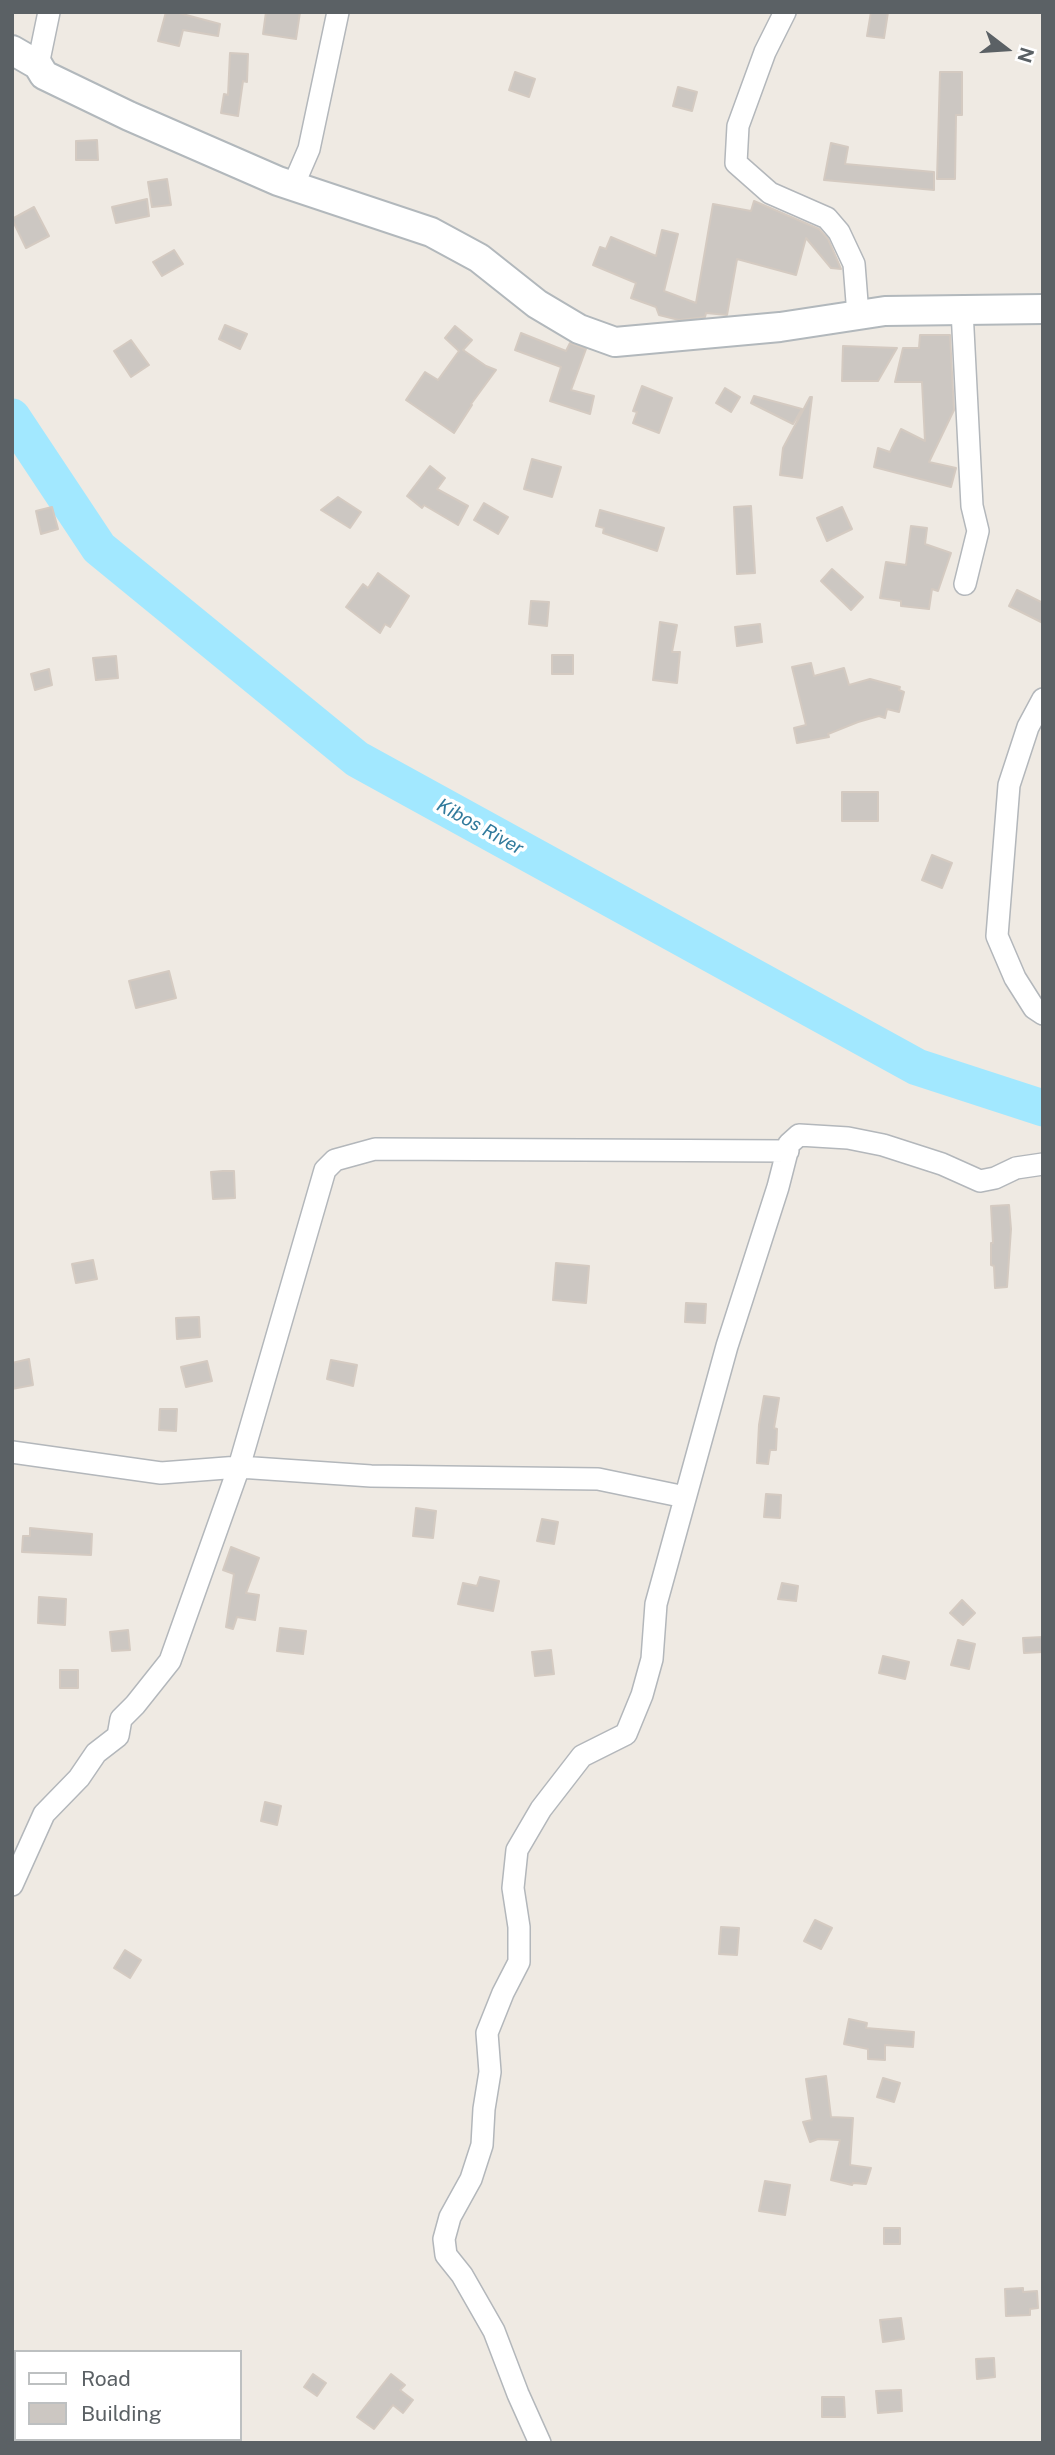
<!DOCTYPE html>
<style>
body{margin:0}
#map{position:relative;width:1055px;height:2455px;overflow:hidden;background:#efeae3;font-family:"Public Sans",sans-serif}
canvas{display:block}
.frame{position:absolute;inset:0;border:14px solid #5b6165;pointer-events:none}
.legend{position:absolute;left:14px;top:2350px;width:228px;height:91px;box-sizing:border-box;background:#fff;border:2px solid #bdc0c1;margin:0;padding:9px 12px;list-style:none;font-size:21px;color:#5b6165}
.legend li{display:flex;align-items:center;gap:14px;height:35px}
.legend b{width:35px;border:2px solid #bdc0c1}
.north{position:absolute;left:971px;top:14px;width:70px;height:70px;-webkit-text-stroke:5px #fff;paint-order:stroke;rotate:107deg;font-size:19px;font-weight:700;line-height:28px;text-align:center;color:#5b6165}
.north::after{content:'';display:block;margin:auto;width:24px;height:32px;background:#5b6165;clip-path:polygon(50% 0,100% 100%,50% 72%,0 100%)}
</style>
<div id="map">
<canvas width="1055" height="2455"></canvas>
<div class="frame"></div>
<ul class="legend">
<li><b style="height:9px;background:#fff"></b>Road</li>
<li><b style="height:19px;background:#ccc7c2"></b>Building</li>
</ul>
<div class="north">N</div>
</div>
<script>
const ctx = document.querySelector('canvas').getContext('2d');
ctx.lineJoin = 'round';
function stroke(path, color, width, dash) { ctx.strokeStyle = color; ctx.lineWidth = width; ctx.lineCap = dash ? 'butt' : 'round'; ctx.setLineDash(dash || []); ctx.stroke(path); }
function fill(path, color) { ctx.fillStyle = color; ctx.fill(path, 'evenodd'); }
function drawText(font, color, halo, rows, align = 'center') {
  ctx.font = font + ' "Public Sans",sans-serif'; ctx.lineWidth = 7; ctx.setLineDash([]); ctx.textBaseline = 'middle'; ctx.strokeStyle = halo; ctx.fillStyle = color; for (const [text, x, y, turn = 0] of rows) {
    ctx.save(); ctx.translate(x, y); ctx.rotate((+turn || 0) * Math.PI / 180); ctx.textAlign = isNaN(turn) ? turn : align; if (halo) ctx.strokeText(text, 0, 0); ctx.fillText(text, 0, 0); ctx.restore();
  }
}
const river = new Path2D(`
 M 12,417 L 99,548 L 357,759 L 917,1067 L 1043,1108`);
const building = new Path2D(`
 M 166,12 L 175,12 L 220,24 L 218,36 L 183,30 L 179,46 L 158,41 Z
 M 266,12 L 300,12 L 296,39 L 263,34 Z
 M 871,12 L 888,12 L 884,38 L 867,36 Z
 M 230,53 L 248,54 L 247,82 L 243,81 L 238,116 L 221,113 L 224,94 L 228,95 Z
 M 515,72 L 535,79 L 529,97 L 509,90 Z
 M 940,72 L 962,72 L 962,115 L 956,115 L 955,179 L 937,179 Z
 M 678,87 L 697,92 L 692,111 L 673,106 Z
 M 97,140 L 98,160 L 76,160 L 76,141 Z
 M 831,143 L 848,147 L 845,164 L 934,172 L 934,190 L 824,180 Z
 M 167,179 L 171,205 L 152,207 L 148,182 Z
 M 147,199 L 149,216 L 116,223 L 112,207 Z
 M 754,201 L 819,229 L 828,239 L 841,269 L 831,268 L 806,238 L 796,275 L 737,259 L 727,315 L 706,313 L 705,317 L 679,320 L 659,315 L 656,307 L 631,298 L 636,283 L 593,265 L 600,247 L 606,249 L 611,237 L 656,256 L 662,230 L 678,234 L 664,291 L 696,303 L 713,204 L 751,211 Z
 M 34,207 L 49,236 L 26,248 L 12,219 Z
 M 174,250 L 183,264 L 162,276 L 153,262 Z
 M 225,325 L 247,334 L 240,349 L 219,339 Z
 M 455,326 L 472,340 L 463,350 L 486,366 L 496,370 L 471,404 L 472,405 L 454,433 L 406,400 L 425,372 L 438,380 L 459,351 L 445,338 Z
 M 521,333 L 566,351 L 570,343 L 586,349 L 571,390 L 594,396 L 590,414 L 550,401 L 561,367 L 515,350 Z
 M 920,335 L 950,335 L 954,410 L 929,462 L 956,468 L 951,487 L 874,467 L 878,448 L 890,452 L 901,429 L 925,441 L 922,382 L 895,382 L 903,348 L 919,348 Z
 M 131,340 L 149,365 L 131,377 L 114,351 Z
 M 843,346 L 897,348 L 878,381 L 842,381 Z
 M 642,386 L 672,398 L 659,433 L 633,423 L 637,412 L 633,411 Z
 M 725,388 L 740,397 L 731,412 L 716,403 Z
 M 754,396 L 802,409 L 793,424 L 751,403 Z
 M 810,397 L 812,397 L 802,478 L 780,475 L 783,448 Z
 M 532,459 L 561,467 L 552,497 L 524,489 Z
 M 430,466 L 445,478 L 437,489 L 468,506 L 458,525 L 424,505 L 422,508 L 407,496 Z
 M 338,497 L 361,512 L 350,528 L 321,510 Z
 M 484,503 L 508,517 L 498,534 L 474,520 Z
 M 751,506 L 755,573 L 737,574 L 734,507 Z
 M 52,507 L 58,529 L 41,534 L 36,511 Z
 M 842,507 L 852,529 L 827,541 L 817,518 Z
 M 600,510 L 664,528 L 657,551 L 603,533 L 604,528 L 596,526 Z
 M 911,526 L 927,528 L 925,544 L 951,553 L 938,591 L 932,589 L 929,609 L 901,606 L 901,601 L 880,598 L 886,562 L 906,565 Z
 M 832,569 L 863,597 L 851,610 L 821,581 Z
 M 378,573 L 409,596 L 390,627 L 385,624 L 380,633 L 346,607 L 363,584 L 368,588 Z
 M 1017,590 L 1043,603 L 1043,623 L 1009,606 Z
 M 531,601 L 549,602 L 547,626 L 529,624 Z
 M 660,622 L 677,625 L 672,652 L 680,652 L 677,683 L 653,680 Z
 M 760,624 L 762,642 L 737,646 L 735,627 Z
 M 552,655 L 573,655 L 573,674 L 552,674 Z
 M 116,656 L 118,678 L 96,680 L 93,658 Z
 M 811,663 L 814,676 L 844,668 L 849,685 L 870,679 L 900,687 L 899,690 L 904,692 L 899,712 L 887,709 L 885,718 L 879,716 L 858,722 L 828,734 L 829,737 L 797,743 L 794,728 L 806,725 L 792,667 Z
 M 49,669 L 52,685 L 35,690 L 31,674 Z
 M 842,792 L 878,792 L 878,821 L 842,821 Z
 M 932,855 L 952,863 L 942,888 L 922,880 Z
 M 169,971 L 176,998 L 136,1008 L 129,981 Z
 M 223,1171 L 234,1171 L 235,1198 L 213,1199 L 211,1172 Z
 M 1009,1205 L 1011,1229 L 1007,1287 L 995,1288 L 994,1266 L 991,1265 L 991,1243 L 993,1243 L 991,1206 Z
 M 93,1260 L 97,1279 L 76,1283 L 72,1264 Z
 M 556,1263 L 589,1266 L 586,1303 L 553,1300 Z
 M 686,1303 L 706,1304 L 705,1323 L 685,1322 Z
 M 199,1317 L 200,1337 L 177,1339 L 176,1318 Z
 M 29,1359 L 33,1385 L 12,1389 L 12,1363 Z
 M 331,1360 L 357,1365 L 353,1386 L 327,1379 Z
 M 207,1361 L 212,1381 L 186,1387 L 181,1367 Z
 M 764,1396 L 779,1398 L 774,1428 L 777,1429 L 776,1450 L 770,1450 L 768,1464 L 757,1463 L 759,1425 Z
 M 160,1409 L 177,1409 L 176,1431 L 159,1430 Z
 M 766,1494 L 781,1495 L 780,1518 L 764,1517 Z
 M 416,1508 L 436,1511 L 433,1538 L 413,1536 Z
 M 542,1519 L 558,1522 L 554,1544 L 537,1541 Z
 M 30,1528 L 92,1534 L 91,1555 L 22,1552 L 23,1536 L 30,1536 Z
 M 231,1547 L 259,1558 L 246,1593 L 259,1595 L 255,1620 L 237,1617 L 233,1629 L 226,1627 L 234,1574 L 223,1570 Z
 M 480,1577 L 499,1581 L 493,1611 L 458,1604 L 463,1583 L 477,1586 Z
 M 782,1583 L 798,1586 L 796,1601 L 778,1599 Z
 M 39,1597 L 66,1599 L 65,1625 L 38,1623 Z
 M 962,1600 L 975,1613 L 963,1625 L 950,1613 Z
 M 280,1628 L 306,1631 L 303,1654 L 277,1651 Z
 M 128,1630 L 130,1650 L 112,1651 L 110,1632 Z
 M 1043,1637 L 1043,1652 L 1024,1653 L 1023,1638 Z
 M 958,1640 L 975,1644 L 969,1669 L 951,1665 Z
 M 551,1650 L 554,1674 L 535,1676 L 532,1652 Z
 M 883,1656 L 909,1662 L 905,1679 L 879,1673 Z
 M 60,1670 L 78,1670 L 78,1688 L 60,1688 Z
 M 265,1802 L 281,1806 L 277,1825 L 261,1821 Z
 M 815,1920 L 832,1928 L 821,1949 L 804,1941 Z
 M 721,1927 L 739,1928 L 737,1955 L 719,1954 Z
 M 125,1950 L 141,1960 L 130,1978 L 114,1968 Z
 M 849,2019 L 867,2023 L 866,2028 L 914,2032 L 913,2047 L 885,2045 L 885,2060 L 868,2059 L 868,2049 L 844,2044 Z
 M 826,2076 L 831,2117 L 853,2118 L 850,2165 L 871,2168 L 866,2184 L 853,2183 L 852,2185 L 831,2180 L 840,2140 L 818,2139 L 810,2142 L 803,2122 L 812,2120 L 806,2079 Z
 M 883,2078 L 900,2083 L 894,2102 L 877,2097 Z
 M 765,2181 L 790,2185 L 785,2215 L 759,2211 Z
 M 884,2228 L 900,2228 L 900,2244 L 884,2244 Z
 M 1023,2288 L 1023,2292 L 1037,2291 L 1038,2308 L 1030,2309 L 1030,2315 L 1006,2316 L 1005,2289 Z
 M 901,2318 L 904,2339 L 883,2342 L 880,2320 Z
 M 994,2358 L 995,2377 L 977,2379 L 976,2359 Z
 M 313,2374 L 326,2383 L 317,2396 L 304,2387 Z
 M 391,2374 L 405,2385 L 400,2390 L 413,2400 L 403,2413 L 393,2405 L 374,2429 L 357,2417 Z
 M 901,2390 L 902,2411 L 878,2413 L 876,2391 Z
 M 822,2397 L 844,2397 L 845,2417 L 822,2417 Z`);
const street = new Path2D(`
 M 785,12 L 765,52 L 738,126 L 736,163 L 770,193 L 827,218 L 839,232 L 854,264 L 858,315
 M 38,65 L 49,12
 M 293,186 L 309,149 L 338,12
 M 962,310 L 972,506 L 978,531 L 965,584
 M 1043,699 L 1028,727 L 1009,785 L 997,936 L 1015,978 L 1034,1008 L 1043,1014
 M 12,1452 L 161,1473 L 239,1467 L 371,1476 L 598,1479 L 685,1497
 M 12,1885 L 44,1814 L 79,1778 L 96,1753 L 118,1736 L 121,1719 L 135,1705 L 170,1661 L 239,1467 L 325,1170 L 335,1160 L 375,1149 L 788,1151
 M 540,2443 L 518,2394 L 494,2331 L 462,2275 L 446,2255 L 444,2239 L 450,2217 L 471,2179 L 482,2145 L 484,2109 L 490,2072 L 487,2033 L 503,1993 L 519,1962 L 519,1927 L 513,1888 L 517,1850 L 541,1809 L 582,1756 L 626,1734 L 642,1695 L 652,1659 L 656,1604 L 727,1346 L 778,1187 L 789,1144 L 799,1135 L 848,1138 L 883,1145 L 942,1164 L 980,1181 L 995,1178 L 1016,1168 L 1043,1164`);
const secondary = new Path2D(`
 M 12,50 L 38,65 L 44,75 L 129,116 L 278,181 L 431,232 L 479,258 L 537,304 L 579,329 L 615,342 L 780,327 L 885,311 L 1043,309`);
const waterNames = [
 ["Kibos River",480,827,29]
];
stroke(river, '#a2e8ff', 37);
fill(building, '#ccc7c2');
stroke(building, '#d4cac1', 2);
stroke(street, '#b3b7bb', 24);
stroke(secondary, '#b2b8bc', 32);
stroke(street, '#fff', 21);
stroke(secondary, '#fff', 28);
drawText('italic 19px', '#317a9c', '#fff', waterNames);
</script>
